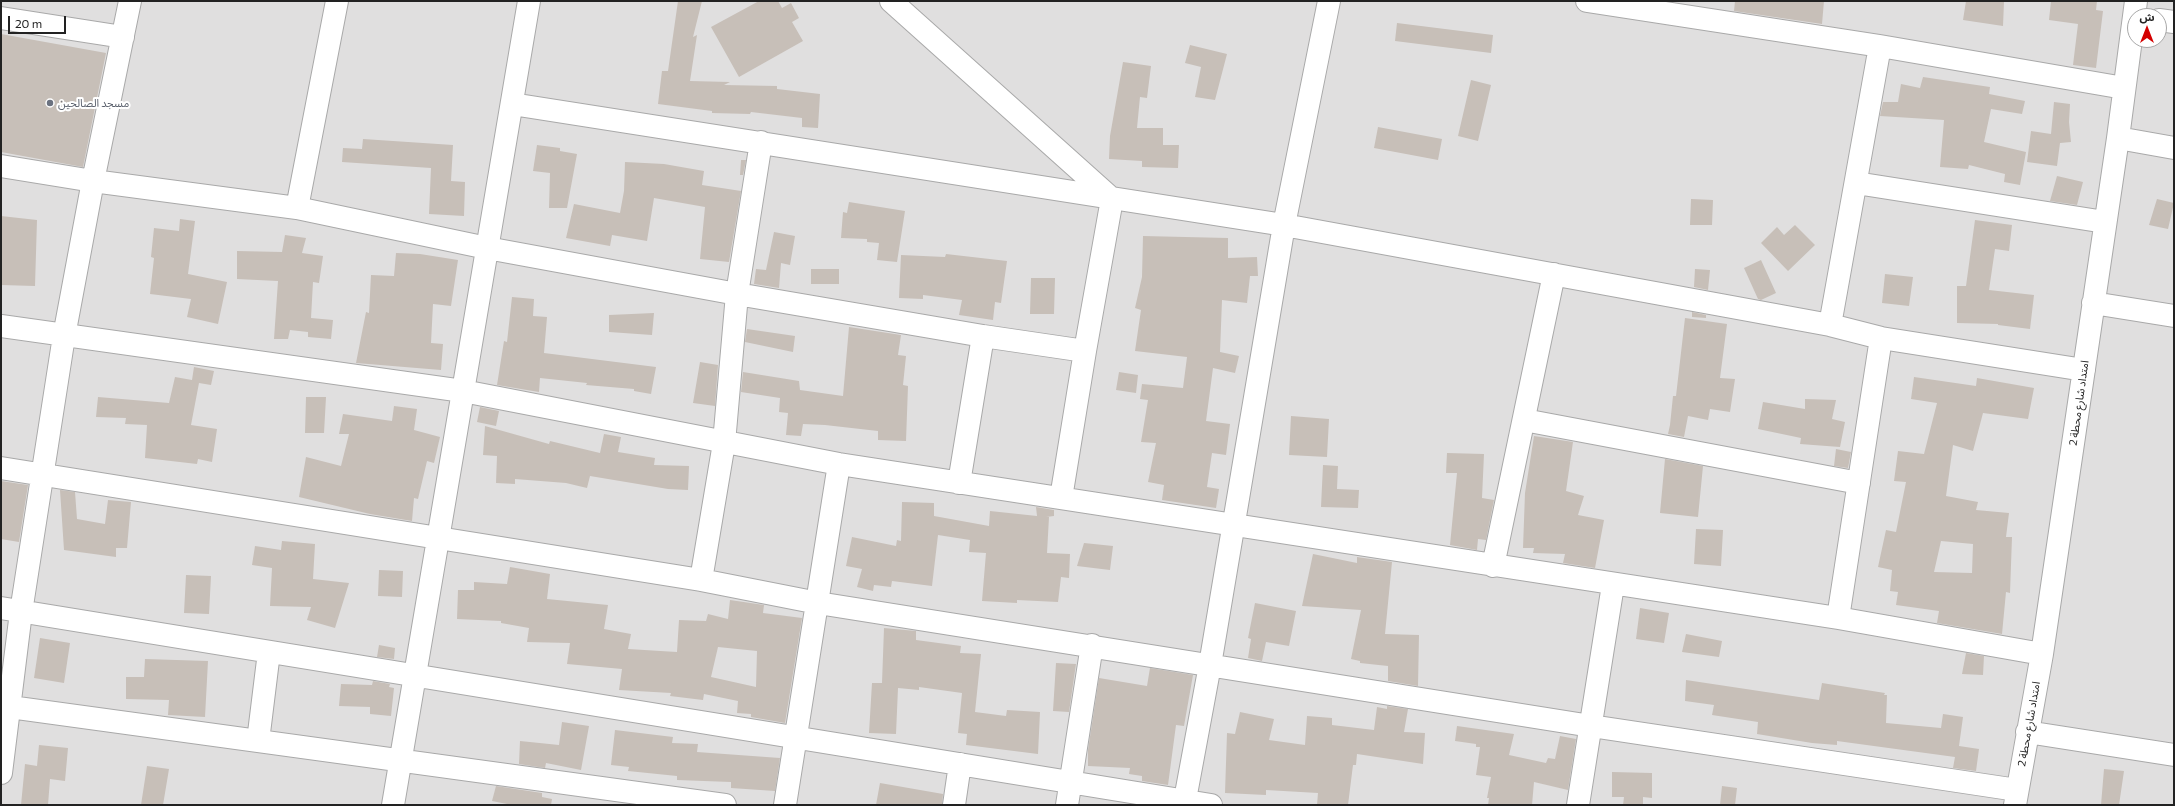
<!DOCTYPE html>
<meta charset="utf-8">
<style>
body{margin:0}
#map{position:relative;width:2175px;height:806px;overflow:hidden;background:#f2efe9;font-family:Commissioner,"Noto Sans Arabic",sans-serif}
canvas{display:block}
.frame{position:absolute;inset:0;border:2px solid #222;pointer-events:none}
.north{position:absolute;left:2127px;top:8px;width:40px;height:40px;box-sizing:border-box;background:#fff;border:1px solid #a7a7a7;border-radius:50%;rotate:0deg;font-size:11px;font-weight:700;line-height:16px;text-align:center;color:#222}
.north::after{content:'';display:block;margin:auto;width:14px;height:18px;background:#d40000;clip-path:polygon(50% 0,100% 100%,50% 72%,0 100%)}
.scale{position:absolute;left:8px;top:16px;width:58px;height:18px;box-sizing:border-box;border:2px solid #222;border-top:0;padding-left:5px;font-size:12px;line-height:14px;white-space:nowrap;color:#222;-webkit-text-stroke:3px #fff;paint-order:stroke}
</style>
<div id="map">
<canvas width="2175" height="806"></canvas>
<div class="frame"></div>
<div class="north">ش</div>
<div class="scale">20 m</div>
</div>
<script>
const ctx = document.querySelector('canvas').getContext('2d');
ctx.lineJoin = 'round';
function fill(path, color) { ctx.fillStyle = color; ctx.fill(path, 'evenodd'); }
function stroke(path, color, width, dash) { ctx.strokeStyle = color; ctx.lineWidth = width; ctx.lineCap = dash ? 'butt' : 'round'; ctx.setLineDash(dash || []); ctx.stroke(path); }
function drawText(font, color, halo, rows, align = 'center') {
  ctx.font = font + ' Commissioner,"Noto Sans Arabic",sans-serif'; ctx.lineWidth = 4; ctx.setLineDash([]); ctx.textBaseline = 'middle'; ctx.strokeStyle = halo; ctx.fillStyle = color; for (const [text, x, y, turn = 0] of rows) {
    ctx.save(); ctx.translate(x, y); ctx.rotate((+turn || 0) * Math.PI / 180); ctx.textAlign = isNaN(turn) ? turn : align; if (halo) ctx.strokeText(text, 0, 0); ctx.fillText(text, 0, 0); ctx.restore();
  }
}
const residential = new Path2D(`
 M 1,1 L 2174,1 L 2174,805 L 1,805 ZM 2135,16 L 2159,16 L 2159,40 L 2135,40 Z`);
const building = new Path2D(`
 M 678,1 L 702,1 L 693,37 L 697,35 L 690,81 L 730,82 L 724,85 L 777,86 L 777,89 L 820,94 L 818,128 L 802,127 L 802,118 L 751,112 L 750,114 L 712,113 L 712,111 L 658,104 L 662,71 L 668,71 Z
 M 759,1 L 778,1 L 782,8 L 791,3 L 799,18 L 792,22 L 803,41 L 739,77 L 711,27 Z
 M 1735,1 L 1824,1 L 1822,24 L 1734,11 Z
 M 1966,1 L 2004,2 L 2003,26 L 1963,20 Z
 M 2051,1 L 2097,1 L 2096,10 L 2103,11 L 2096,68 L 2073,65 L 2078,24 L 2049,20 Z
 M 1397,23 L 1493,35 L 1491,53 L 1395,41 Z
 M 1,34 L 106,53 L 83,167 L 1,152 Z
 M 1190,45 L 1227,54 L 1215,100 L 1195,97 L 1201,67 L 1185,63 Z
 M 1123,62 L 1151,66 L 1147,98 L 1140,97 L 1137,128 L 1163,128 L 1163,145 L 1179,145 L 1178,168 L 1142,167 L 1142,161 L 1109,159 L 1110,136 Z
 M 1923,77 L 1990,87 L 1989,94 L 2025,101 L 2022,114 L 1991,109 L 1984,142 L 2026,152 L 2020,185 L 2004,182 L 2005,174 L 1969,165 L 1968,169 L 1940,167 L 1944,120 L 1880,116 L 1883,102 L 1898,102 L 1901,84 L 1920,88 Z
 M 1471,80 L 1491,85 L 1478,141 L 1458,136 Z
 M 2054,102 L 2070,104 L 2069,122 L 2071,142 L 2060,143 L 2057,166 L 2027,162 L 2031,131 L 2051,134 Z
 M 1378,127 L 1442,139 L 1438,160 L 1374,148 Z
 M 363,139 L 453,145 L 451,181 L 465,182 L 464,216 L 429,214 L 431,168 L 342,162 L 343,148 L 362,149 Z
 M 537,145 L 560,148 L 560,151 L 577,154 L 567,208 L 549,208 L 550,173 L 533,171 Z
 M 741,160 L 746,160 L 743,175 L 740,175 Z
 M 625,162 L 664,164 L 704,171 L 702,185 L 741,191 L 729,262 L 700,259 L 705,207 L 654,198 L 647,241 L 612,235 L 610,246 L 566,238 L 574,204 L 620,213 L 624,191 Z
 M 2057,176 L 2083,182 L 2077,205 L 2050,201 Z
 M 1691,199 L 1713,200 L 1712,225 L 1690,225 Z
 M 2157,199 L 2174,203 L 2168,229 L 2149,225 Z
 M 849,202 L 905,211 L 897,262 L 877,260 L 879,243 L 867,242 L 867,239 L 841,238 L 843,212 L 847,213 Z
 M 1,216 L 37,220 L 35,286 L 1,285 Z
 M 180,219 L 195,221 L 188,274 L 227,282 L 218,324 L 187,317 L 191,299 L 150,294 L 154,258 L 151,257 L 154,228 L 179,231 Z
 M 1975,220 L 2012,225 L 2009,251 L 1995,249 L 1989,290 L 2034,295 L 2030,329 L 1998,325 L 1998,324 L 1957,323 L 1957,286 L 1966,286 Z
 M 1795,225 L 1815,245 L 1788,271 L 1761,243 L 1777,227 L 1784,235 Z
 M 774,232 L 795,236 L 790,265 L 781,263 L 779,288 L 754,284 L 756,269 L 766,270 Z
 M 285,235 L 306,238 L 302,253 L 323,256 L 319,283 L 313,282 L 311,318 L 333,320 L 331,339 L 308,337 L 308,332 L 290,330 L 288,339 L 274,339 L 278,281 L 237,279 L 237,251 L 282,252 Z
 M 1143,236 L 1228,238 L 1228,258 L 1257,257 L 1258,276 L 1250,276 L 1247,303 L 1222,300 L 1220,352 L 1239,356 L 1235,373 L 1213,368 L 1206,421 L 1230,424 L 1226,455 L 1212,453 L 1207,487 L 1219,489 L 1216,508 L 1162,500 L 1164,485 L 1148,482 L 1156,443 L 1141,442 L 1148,400 L 1140,399 L 1142,384 L 1183,388 L 1187,357 L 1135,351 L 1141,310 L 1135,308 L 1142,277 Z
 M 396,253 L 420,254 L 458,260 L 451,306 L 433,304 L 431,343 L 443,344 L 441,370 L 356,363 L 366,312 L 369,313 L 371,275 L 394,276 Z
 M 946,254 L 1007,261 L 1001,303 L 995,302 L 993,320 L 959,315 L 962,300 L 923,295 L 923,299 L 899,298 L 901,255 L 945,257 Z
 M 1761,260 L 1776,293 L 1761,300 L 1758,299 L 1744,268 Z
 M 811,269 L 839,269 L 839,284 L 811,284 Z
 M 1695,269 L 1710,270 L 1708,290 L 1694,287 Z
 M 1885,274 L 1913,277 L 1909,306 L 1882,303 Z
 M 1031,278 L 1055,278 L 1054,314 L 1030,314 Z
 M 512,297 L 534,299 L 533,316 L 547,317 L 544,353 L 656,367 L 651,394 L 634,391 L 634,389 L 586,385 L 587,383 L 540,378 L 539,392 L 497,385 L 504,341 L 507,342 Z
 M 1692,312 L 1706,315 L 1706,318 L 1692,317 Z
 M 654,313 L 652,335 L 609,332 L 609,315 Z
 M 1685,318 L 1727,324 L 1720,378 L 1735,379 L 1730,412 L 1710,409 L 1708,420 L 1688,416 L 1684,437 L 1668,434 L 1670,425 L 1673,396 L 1676,396 Z
 M 849,327 L 901,335 L 898,355 L 906,356 L 903,385 L 908,386 L 906,441 L 878,440 L 878,431 L 825,425 L 803,424 L 801,436 L 786,435 L 788,413 L 779,412 L 780,398 L 741,392 L 743,372 L 799,381 L 800,390 L 843,396 Z
 M 747,329 L 795,336 L 793,352 L 745,342 Z
 M 700,362 L 718,365 L 715,406 L 693,403 Z
 M 194,367 L 214,371 L 211,385 L 199,383 L 191,425 L 217,429 L 212,462 L 198,459 L 197,464 L 145,458 L 147,425 L 125,424 L 126,418 L 96,417 L 98,397 L 169,403 L 175,377 L 192,380 Z
 M 1119,372 L 1138,375 L 1136,393 L 1116,390 Z
 M 1914,377 L 1976,386 L 1977,378 L 2034,388 L 2028,419 L 1983,413 L 1973,451 L 1953,445 L 1946,496 L 1978,502 L 1976,510 L 2009,513 L 2006,537 L 2012,537 L 2010,593 L 2006,592 L 2002,634 L 1937,623 L 1939,611 L 1896,605 L 1898,592 L 1890,591 L 1892,570 L 1878,567 L 1886,530 L 1896,532 L 1906,482 L 1894,481 L 1898,451 L 1924,454 L 1937,403 L 1911,399 ZM 1941,541 L 1973,544 L 1972,573 L 1934,572 Z
 M 306,397 L 326,397 L 324,433 L 305,433 Z
 M 1805,399 L 1836,400 L 1832,419 L 1845,422 L 1840,447 L 1800,444 L 1801,438 L 1758,429 L 1763,402 L 1805,409 Z
 M 394,406 L 417,409 L 414,430 L 440,437 L 434,463 L 427,461 L 418,499 L 414,498 L 412,521 L 370,514 L 299,497 L 306,457 L 341,466 L 349,434 L 339,434 L 343,414 L 392,421 Z
 M 480,407 L 499,411 L 496,426 L 477,422 Z
 M 1291,416 L 1329,419 L 1327,457 L 1289,455 Z
 M 485,426 L 549,444 L 550,441 L 600,453 L 604,434 L 621,437 L 618,452 L 655,458 L 654,465 L 689,466 L 688,490 L 668,489 L 590,476 L 587,488 L 566,483 L 515,479 L 515,484 L 496,483 L 497,456 L 483,455 Z
 M 1534,436 L 1573,442 L 1566,491 L 1584,496 L 1578,515 L 1604,520 L 1595,568 L 1563,563 L 1565,554 L 1533,553 L 1534,548 L 1523,548 L 1525,493 Z
 M 1836,449 L 1851,452 L 1848,468 L 1834,466 Z
 M 1447,453 L 1484,454 L 1482,498 L 1494,500 L 1486,540 L 1478,539 L 1477,550 L 1450,545 L 1457,473 L 1446,473 Z
 M 1665,459 L 1703,466 L 1698,517 L 1660,513 Z
 M 1323,465 L 1338,466 L 1337,489 L 1359,490 L 1358,508 L 1321,507 Z
 M 1,481 L 28,485 L 19,542 L 1,539 Z
 M 60,490 L 75,492 L 77,519 L 105,524 L 108,500 L 131,502 L 127,548 L 116,548 L 116,557 L 64,550 Z
 M 902,502 L 934,503 L 934,516 L 989,526 L 990,511 L 1037,516 L 1036,507 L 1054,510 L 1054,516 L 1046,517 L 1049,517 L 1047,553 L 1070,554 L 1069,578 L 1061,577 L 1058,602 L 1017,600 L 1017,603 L 982,601 L 986,553 L 969,552 L 970,540 L 938,535 L 932,586 L 892,581 L 891,587 L 874,585 L 873,591 L 857,587 L 862,569 L 846,566 L 852,537 L 896,546 L 897,540 L 901,541 Z
 M 1696,529 L 1723,530 L 1721,566 L 1694,564 Z
 M 282,541 L 315,544 L 313,579 L 349,583 L 335,628 L 307,620 L 311,607 L 270,606 L 272,568 L 252,565 L 255,546 L 281,550 Z
 M 1084,543 L 1113,546 L 1110,570 L 1077,566 Z
 M 1313,554 L 1357,563 L 1357,557 L 1392,562 L 1385,634 L 1419,635 L 1418,686 L 1388,681 L 1388,666 L 1360,663 L 1360,661 L 1351,659 L 1361,610 L 1302,606 Z
 M 510,567 L 550,574 L 547,599 L 608,605 L 604,629 L 631,634 L 628,649 L 677,652 L 679,620 L 706,621 L 708,614 L 728,619 L 730,600 L 764,605 L 763,613 L 802,618 L 785,723 L 751,717 L 751,714 L 737,713 L 738,701 L 704,694 L 703,700 L 670,696 L 671,693 L 619,690 L 622,669 L 567,664 L 570,643 L 527,642 L 529,628 L 501,623 L 501,621 L 457,619 L 458,590 L 474,590 L 474,582 L 507,584 ZM 718,647 L 757,651 L 756,687 L 711,677 Z
 M 379,570 L 403,571 L 402,597 L 378,596 Z
 M 186,575 L 211,576 L 209,614 L 184,613 Z
 M 1255,603 L 1296,611 L 1289,646 L 1266,642 L 1262,661 L 1248,658 L 1251,639 L 1248,638 Z
 M 1640,608 L 1669,613 L 1664,643 L 1636,639 Z
 M 884,628 L 916,631 L 916,640 L 961,646 L 960,653 L 981,654 L 975,712 L 1006,716 L 1007,710 L 1040,712 L 1038,754 L 966,745 L 967,734 L 958,733 L 962,693 L 919,687 L 919,690 L 898,688 L 896,734 L 869,733 L 872,683 L 882,683 Z
 M 1686,634 L 1722,641 L 1719,657 L 1682,652 Z
 M 40,638 L 70,643 L 64,683 L 34,678 Z
 M 379,645 L 395,648 L 394,659 L 377,657 Z
 M 1966,653 L 1984,656 L 1983,675 L 1962,674 Z
 M 145,659 L 208,661 L 205,717 L 168,715 L 169,700 L 126,699 L 126,677 L 144,677 Z
 M 1056,663 L 1076,664 L 1069,712 L 1053,711 Z
 M 1150,668 L 1193,675 L 1184,726 L 1176,725 L 1168,785 L 1142,781 L 1142,776 L 1129,774 L 1130,768 L 1088,766 L 1088,750 L 1099,678 L 1147,686 Z
 M 1686,680 L 1819,700 L 1822,683 L 1885,693 L 1884,695 L 1887,695 L 1886,723 L 1941,728 L 1943,714 L 1963,717 L 1959,746 L 1979,749 L 1976,771 L 1953,768 L 1955,757 L 1837,741 L 1837,745 L 1812,743 L 1757,734 L 1758,722 L 1712,715 L 1714,705 L 1685,701 Z
 M 373,681 L 390,684 L 389,687 L 394,688 L 391,716 L 370,714 L 370,707 L 339,706 L 341,684 L 372,685 Z
 M 1387,706 L 1408,709 L 1404,732 L 1425,733 L 1423,764 L 1357,754 L 1356,765 L 1353,765 L 1348,805 L 1317,805 L 1318,793 L 1266,790 L 1266,795 L 1225,793 L 1227,733 L 1235,734 L 1240,712 L 1274,719 L 1269,740 L 1305,745 L 1307,716 L 1332,718 L 1332,725 L 1374,730 L 1377,707 L 1387,709 Z
 M 562,722 L 589,726 L 581,770 L 546,763 L 545,768 L 519,764 L 520,741 L 559,745 Z
 M 1457,726 L 1514,734 L 1509,755 L 1546,763 L 1548,758 L 1555,759 L 1560,736 L 1576,739 L 1568,790 L 1534,782 L 1532,805 L 1488,805 L 1489,798 L 1487,798 L 1491,777 L 1476,775 L 1480,747 L 1476,747 L 1476,744 L 1455,741 Z
 M 615,730 L 673,737 L 672,743 L 698,744 L 697,752 L 780,758 L 775,791 L 731,788 L 731,782 L 677,780 L 677,776 L 628,771 L 629,767 L 611,765 Z
 M 39,745 L 68,748 L 65,781 L 50,779 L 48,805 L 21,805 L 25,764 L 37,766 Z
 M 147,766 L 169,769 L 163,805 L 141,805 Z
 M 2104,769 L 2124,771 L 2119,805 L 2101,805 Z
 M 1612,772 L 1652,773 L 1652,798 L 1643,797 L 1643,805 L 1623,805 L 1624,797 L 1612,797 Z
 M 880,783 L 943,794 L 942,805 L 876,805 Z
 M 496,786 L 542,793 L 542,797 L 552,799 L 551,805 L 512,805 L 492,801 Z
 M 1722,786 L 1737,788 L 1735,805 L 1720,805 Z`);
const minor = new Path2D(`
 M 891,1 L 1112,199 L 1085,351 L 1061,498
 M 1587,1 L 1880,46 L 2124,88
 M 1,18 L 123,37
 M 2159,20 L 2174,22
 M 512,104 L 1284,225 L 1830,325 L 1881,338 L 2084,370
 M 2118,138 L 2174,148
 M 1,166 L 93,181 L 297,208 L 487,248 L 737,294 L 983,336 L 1085,351
 M 1856,183 L 2105,222
 M 297,208 L 337,1
 M 2093,303 L 2174,316
 M 1830,325 L 1880,46
 M 1,326 L 463,391 L 839,464 L 1838,618 L 2042,654
 M 1524,420 L 1859,483
 M 1,468 L 701,580 L 818,603 L 1591,726 L 2017,790
 M 959,483 L 983,336
 M 1493,566 L 1554,274
 M 701,580 L 724,443 L 737,294 L 761,142
 M 1,608 L 1211,805
 M 1838,618 L 1881,338
 M 10,707 L 725,805
 M 2027,732 L 2174,755
 M 258,741 L 269,652
 M 1,773 L 21,612 L 64,336 L 93,181 L 130,1
 M 393,805 L 529,1
 M 785,805 L 839,464
 M 954,805 L 960,764
 M 1067,805 L 1092,645
 M 1184,805 L 1210,665 L 1284,225 L 1329,1
 M 1578,805 L 1613,585
 M 2015,805 L 2042,654 L 2118,138 L 2136,1`);
const markers = [
 [50,103,4,"#6b7280"]
];
const worshipNames = [
 ["مسجد الصالحين",58,103]
];
const streetNames = [
 ["امتداد شارع محطة 2",2079,403,-82],
 ["امتداد شارع محطة 2",2029,724,-80]
];
fill(residential, '#e0dfdf');
fill(building, '#c7bfb8');
stroke(minor, '#a9a9a9', 24);
stroke(minor, '#fff', 22);
for (const [x, y, r, color] of markers) { const dot = new Path2D(); dot.arc(x, y, r, 0, 2 * Math.PI); ctx.fillStyle = color; ctx.fill(dot); stroke(dot, '#fff', 1.5); }
drawText('11px', '#5b616d', '#fff', worshipNames, 'left');
drawText('11px', '#222', '#fff', streetNames);
</script>
